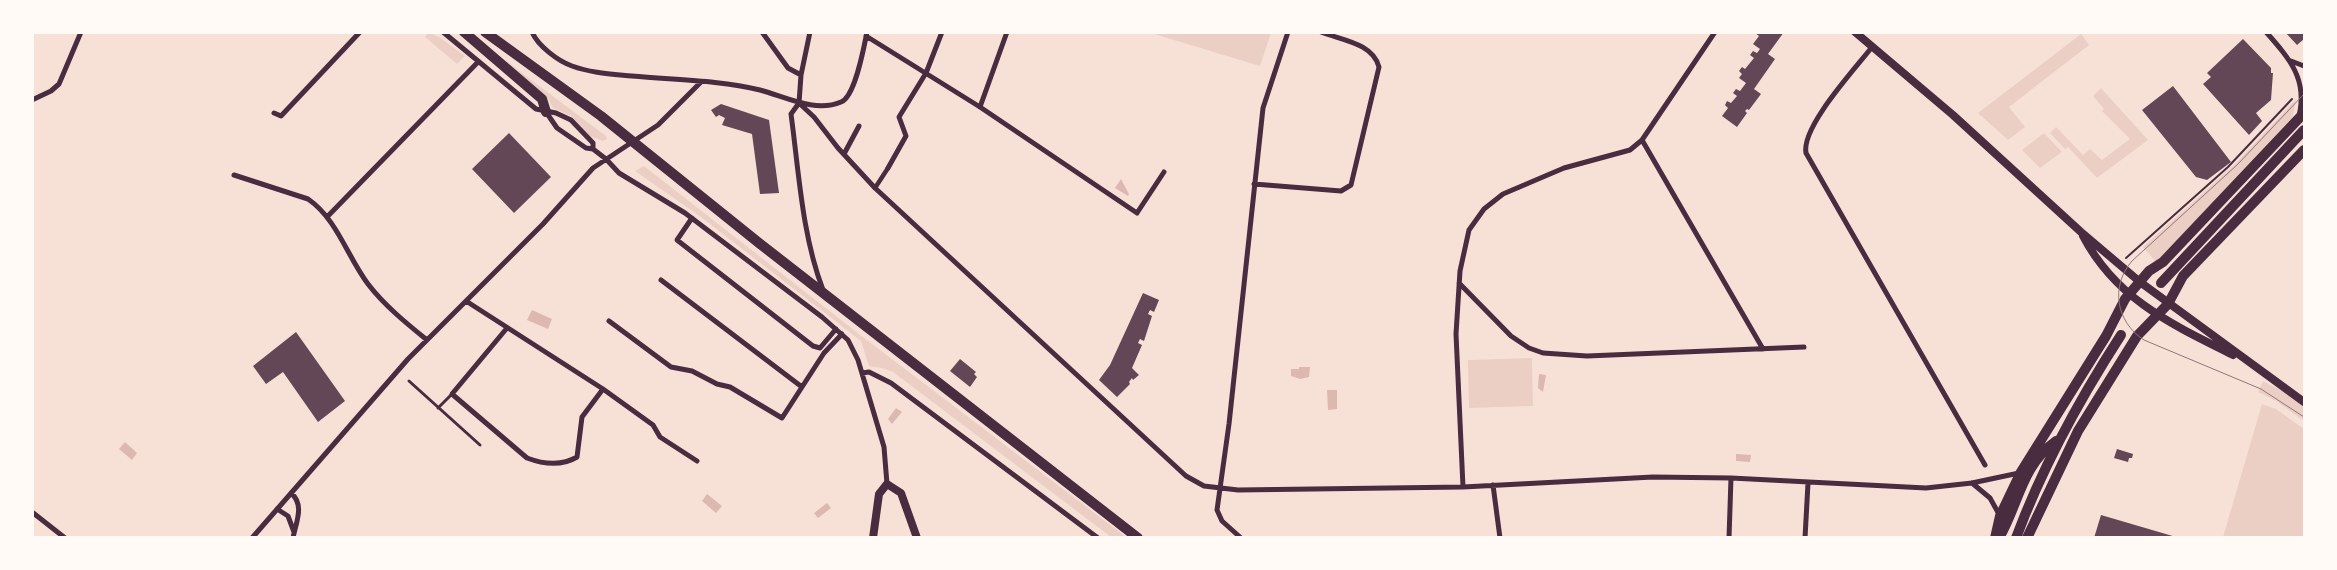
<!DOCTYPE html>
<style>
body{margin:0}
#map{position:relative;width:2337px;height:570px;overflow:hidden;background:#f7e1d7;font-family:Helvetica,sans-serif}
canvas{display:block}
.frame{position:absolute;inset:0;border:34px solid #fffaf5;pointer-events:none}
</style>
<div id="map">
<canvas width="2337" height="570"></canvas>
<div class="frame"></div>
</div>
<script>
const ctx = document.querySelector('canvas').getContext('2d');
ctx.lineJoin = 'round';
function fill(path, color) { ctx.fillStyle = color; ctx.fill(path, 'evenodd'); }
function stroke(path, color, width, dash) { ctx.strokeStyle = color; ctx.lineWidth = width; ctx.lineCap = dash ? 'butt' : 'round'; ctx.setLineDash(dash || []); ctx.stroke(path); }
const green = new Path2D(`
 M 428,32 L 439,37 L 465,56 L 457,64 L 425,37 Z
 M 1151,33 L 1271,33 L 1260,66 Z
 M 2081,34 L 2089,45 L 2009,107 L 2025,127 L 2008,140 L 1978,113 Z
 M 506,61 L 606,136 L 607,139 L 603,141 L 590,136 L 571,116 L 553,108 L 548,99 L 505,64 Z
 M 2101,88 L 2148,140 L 2097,178 L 2068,147 L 2065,149 L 2050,133 L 2056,127 L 2083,155 L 2090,149 L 2102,160 L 2130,139 L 2102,111 L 2104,109 L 2093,96 Z
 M 2296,99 L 2292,120 L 2159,260 L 2155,261 L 2143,247 L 2236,163 Z
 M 2044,133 L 2062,152 L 2040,168 L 2022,150 Z
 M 644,166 L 859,334 L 1126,537 L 1111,537 L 893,372 L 882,368 L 869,366 L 861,341 L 701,217 L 635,171 Z
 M 1532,358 L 1533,406 L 1469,408 L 1468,360 Z
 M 2263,381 L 2286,393 L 2304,406 L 2304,421 L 2276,401 L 2258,392 Z
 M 2262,404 L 2276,409 L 2304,429 L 2304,537 L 2223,537 Z`);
const water = new Path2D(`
 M 1121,179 L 1129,194 L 1128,196 L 1115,188 Z
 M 532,310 L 552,319 L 548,329 L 527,320 Z
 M 1299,367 L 1310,367 L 1309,377 L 1300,379 L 1291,376 L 1291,369 L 1299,369 Z
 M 1539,374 L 1546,375 L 1543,392 L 1538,388 Z
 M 1327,390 L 1337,390 L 1337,409 L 1328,410 Z
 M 896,408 L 902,412 L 892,424 L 888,419 Z
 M 125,442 L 137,453 L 132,460 L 119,449 Z
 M 1736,454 L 1751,455 L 1750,462 L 1736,461 Z
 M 707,494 L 722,506 L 716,513 L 702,501 Z
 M 827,503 L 831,508 L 818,518 L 814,513 Z`);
const building = new Path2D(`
 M 1754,32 L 1784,32 L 1768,54 L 1775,59 L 1754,89 L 1761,94 L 1749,110 L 1747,109 L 1745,111 L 1747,113 L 1737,127 L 1722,116 L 1728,108 L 1725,105 L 1727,101 L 1731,103 L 1737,96 L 1733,93 L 1736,89 L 1740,91 L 1746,83 L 1739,78 L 1742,74 L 1739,71 L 1742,67 L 1745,69 L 1754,58 L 1750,55 L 1753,51 L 1757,53 L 1760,49 L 1753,44 L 1759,36 Z
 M 2285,32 L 2304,32 L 2304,39 L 2297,45 Z
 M 2243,39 L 2271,68 L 2271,73 L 2273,73 L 2271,100 L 2256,113 L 2262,121 L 2249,135 L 2203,84 L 2211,77 L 2207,73 Z
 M 2173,86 L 2231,162 L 2207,180 L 2196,177 L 2142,110 Z
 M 721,104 L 769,120 L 779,193 L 760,194 L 752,134 L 722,125 L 725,118 L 719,115 L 716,117 L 711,110 Z
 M 509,133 L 551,177 L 514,213 L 472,169 Z
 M 1143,293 L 1159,300 L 1154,312 L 1150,310 L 1148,314 L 1152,316 L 1144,341 L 1140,339 L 1138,343 L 1142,345 L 1132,368 L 1139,375 L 1133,380 L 1132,378 L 1129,382 L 1130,384 L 1117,397 L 1099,380 L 1110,365 Z
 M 296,332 L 345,401 L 318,422 L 283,372 L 266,384 L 253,366 Z
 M 960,359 L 976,372 L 974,374 L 977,377 L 970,387 L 950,371 Z
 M 2117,449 L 2133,454 L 2132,458 L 2129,458 L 2128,462 L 2114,458 Z
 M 2101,515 L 2176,537 L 2176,538 L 2094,538 Z`);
const path = new Path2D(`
 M 2126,258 L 2228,167 L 2292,99`);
const service = new Path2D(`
 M 409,381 L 480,445
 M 438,408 L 452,394`);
const pedestrian = new Path2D(`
 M 875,188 L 888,168`);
const minor = new Path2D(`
 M 443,32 L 536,109 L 556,113 L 571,120 L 593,143 L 593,149
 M 532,32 C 538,46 558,61 572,66 C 591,73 612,74 632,76 C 675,80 719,80 760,90 C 786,97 815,113 841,102 C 855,97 864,47 867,32
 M 762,32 L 788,68 L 801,75
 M 810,32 L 801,75 L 799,103 L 791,114 C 799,173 802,235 823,290
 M 2266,32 C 2289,58 2308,79 2299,116
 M 866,36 L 980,107 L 1137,213 L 1164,172
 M 1872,47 C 1855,69 1801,127 1806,153 L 1985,465
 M 2291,61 L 2304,66
 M 32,100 L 51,91 L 59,84 L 81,32
 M 799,103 L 814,117 L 838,148 L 875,188 L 1186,476 L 1204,486 L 1238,490 L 1463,487 L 1653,477 L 1731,478 L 1926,488 L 1972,483 L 2019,473
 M 980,107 L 1007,32
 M 546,112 L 557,128 L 586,148 L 593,149 L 606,159 L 619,173 L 685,213 L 822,317 L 848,340 L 858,360 L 884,447 L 887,484
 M 274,113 L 281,116 L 360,32
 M 1642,140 L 1763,349
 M 844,154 L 859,126
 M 888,168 L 906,136 L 899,117 L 926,73 L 942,32
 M 234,175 L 308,199 C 337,219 347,256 368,284 C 384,305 406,323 427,340
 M 1254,184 L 1341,191 L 1351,185 L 1379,67 C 1373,43 1341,40 1321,32
 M 327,217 L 478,62
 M 692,218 L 677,240 L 813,346 L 820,348 L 836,329
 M 661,280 L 802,387
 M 1459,283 L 1511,336 L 1529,348 L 1543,353 L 1587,356 L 1804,347
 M 466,301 L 603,389 L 653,425 L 660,437 L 697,461
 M 609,321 L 671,367 L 692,371 L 717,384 L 730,387 L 782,418 L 824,353 L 842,334
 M 507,328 L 452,394 L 527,458 C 543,464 562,466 577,457 L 582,417 L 603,389
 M 862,373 L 869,372 L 891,383 L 1098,538
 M 1972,483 L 1990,498 L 2000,516
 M 1493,485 L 1500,538
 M 1463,487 L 1456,334 L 1460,271 L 1469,230 L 1484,209 L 1503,194 L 1564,168 L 1630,150 L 1642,140 L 1715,32
 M 291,493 C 305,505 296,522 293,538
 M 277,509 L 288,516 L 294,532
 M 32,512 L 65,538
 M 252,538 L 408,359 L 543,224 L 593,168 L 658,125 L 701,82
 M 1241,538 L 1222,521 L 1217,510 L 1229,424 L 1263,108 L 1288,32
 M 1729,538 L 1731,478
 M 1805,538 L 1808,483`);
const tertiary = new Path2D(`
 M 1855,32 L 1953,115 L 2081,232 L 2140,282 L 2304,402
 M 2083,236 C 2116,299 2171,324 2233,355
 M 873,538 L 879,494 L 887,484 L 901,493 L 917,538`);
const primary = new Path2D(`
 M 464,32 L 542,99 L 546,112
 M 485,32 L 601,116 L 759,243 L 1138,538
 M 2161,283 L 2304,130
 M 1995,538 L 2000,516 L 2021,472 L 2106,336 L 2125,299 L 2149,271 L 2163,262 L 2304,113
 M 1999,538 C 2019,504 2021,466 2056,441
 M 2016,538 C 2043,465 2079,400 2121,335
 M 2027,538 L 2078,431 L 2137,336 L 2168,304 L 2183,276 L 2304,150`);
const tram = new Path2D(`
 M 2304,94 L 2238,164 L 2132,261 C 2110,286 2116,322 2144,340 L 2261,389 L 2304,417`);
fill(green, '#ebcfc5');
fill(water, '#dcb8b0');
fill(building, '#644757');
stroke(path, '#4a2c40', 2);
stroke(service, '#4a2c40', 3);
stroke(pedestrian, '#4a2c40', 4.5);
stroke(minor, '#4a2c40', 5);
stroke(tertiary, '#4a2c40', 8);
stroke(primary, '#4a2c40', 10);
stroke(tram, '#8f747c', 1);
</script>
